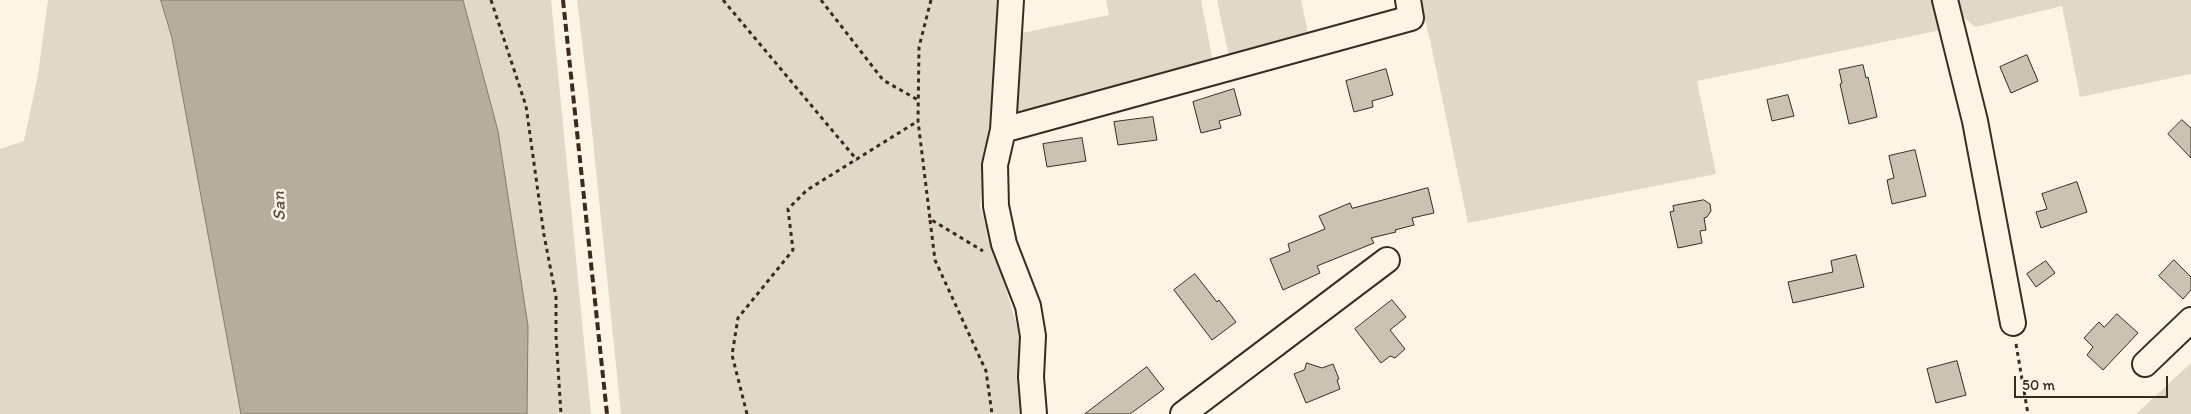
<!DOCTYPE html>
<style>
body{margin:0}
#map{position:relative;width:2191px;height:414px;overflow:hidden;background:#fcf5e5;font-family:Itim,sans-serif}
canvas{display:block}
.scale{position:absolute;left:2014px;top:376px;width:154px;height:22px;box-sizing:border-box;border:2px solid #3b2a1e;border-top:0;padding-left:6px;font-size:15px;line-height:18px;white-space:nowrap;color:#3b2a1e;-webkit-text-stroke:4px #fcf5e5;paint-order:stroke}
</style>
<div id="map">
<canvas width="2191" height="414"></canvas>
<div class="scale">50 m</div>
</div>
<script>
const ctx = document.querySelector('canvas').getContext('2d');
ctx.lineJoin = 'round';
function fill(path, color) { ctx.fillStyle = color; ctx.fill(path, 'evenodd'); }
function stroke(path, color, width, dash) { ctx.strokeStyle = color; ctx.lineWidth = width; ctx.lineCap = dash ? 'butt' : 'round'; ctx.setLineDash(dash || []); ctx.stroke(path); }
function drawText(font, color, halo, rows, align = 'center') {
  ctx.font = font + ' Itim,sans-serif'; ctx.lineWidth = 5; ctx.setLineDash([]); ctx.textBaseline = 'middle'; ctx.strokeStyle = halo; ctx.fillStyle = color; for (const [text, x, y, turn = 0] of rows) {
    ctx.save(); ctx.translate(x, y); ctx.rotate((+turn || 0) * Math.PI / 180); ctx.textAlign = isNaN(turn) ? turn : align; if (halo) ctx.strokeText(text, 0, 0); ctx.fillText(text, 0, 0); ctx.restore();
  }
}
const green = new Path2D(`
 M 48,0 L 161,0 L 172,38 L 241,414 L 0,414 L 0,149 L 24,141 L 38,75 Z
 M 463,0 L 551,0 L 591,414 L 527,414 L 528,326 L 498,131 Z
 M 577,0 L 1001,0 L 996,84 L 980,206 L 1020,335 L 1025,414 L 621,414 L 588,92 Z
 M 1106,0 L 1201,0 L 1213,62 L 1013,120 L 1017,34 L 1109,15 Z
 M 1217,0 L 1301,0 L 1310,42 L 1230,61 Z
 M 1420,0 L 1937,0 L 1946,29 L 1697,81 L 1716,174 L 1468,223 L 1430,40 Z
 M 1953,0 L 2191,0 L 2191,74 L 2080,97 L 2062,6 L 1975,27 L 1957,11 Z
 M 2191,363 L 2191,414 L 2136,414 Z`);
const water = new Path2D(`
 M 161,0 L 463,0 L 498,131 L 528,326 L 527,414 L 241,414 L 172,38 Z`);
const building = new Path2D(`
 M 2027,55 L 2038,81 L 2011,93 L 2000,67 Z
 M 1863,65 L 1866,78 L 1868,77 L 1877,117 L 1849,124 L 1840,84 L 1842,83 L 1839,70 Z
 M 1386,69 L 1393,95 L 1372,101 L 1373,107 L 1354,112 L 1346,81 Z
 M 1234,89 L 1241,115 L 1219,121 L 1221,128 L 1201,133 L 1193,102 Z
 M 1788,95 L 1794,116 L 1772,121 L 1767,100 Z
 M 1153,117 L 1157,140 L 1118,145 L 1114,122 Z
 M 2182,120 L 2191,128 L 2191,158 L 2168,134 Z
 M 1082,138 L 1086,161 L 1047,167 L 1043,144 Z
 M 1915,150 L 1926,196 L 1892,204 L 1887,180 L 1894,178 L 1889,156 Z
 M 2077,182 L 2087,212 L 2041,228 L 2036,212 L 2047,209 L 2042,194 Z
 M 1428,188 L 1434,213 L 1412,218 L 1414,225 L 1395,230 L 1396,232 L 1371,238 L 1374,243 L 1317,266 L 1320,273 L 1283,290 L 1270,259 L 1290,251 L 1288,244 L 1325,229 L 1319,216 L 1350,203 L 1352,208 Z
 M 1704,200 L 1710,204 L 1711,211 L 1707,217 L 1704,218 L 1706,230 L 1700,231 L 1702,243 L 1678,248 L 1670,212 L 1674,211 L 1673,206 Z
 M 1856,255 L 1864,287 L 1793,303 L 1788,282 L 1833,272 L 1831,261 Z
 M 2174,260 L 2191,277 L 2191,290 L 2183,299 L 2159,276 Z
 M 2046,261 L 2055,273 L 2036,287 L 2027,274 Z
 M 1195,274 L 1217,302 L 1219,300 L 1236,322 L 1212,340 L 1174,290 Z
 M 1392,300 L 1406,317 L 1390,330 L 1405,349 L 1395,358 L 1390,356 L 1381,363 L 1355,329 Z
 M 2117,314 L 2138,333 L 2103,370 L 2087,355 L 2093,347 L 2084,338 L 2099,322 L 2104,327 Z
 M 1957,361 L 1966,395 L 1936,403 L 1927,369 Z
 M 1307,363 L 1322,368 L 1333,364 L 1339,379 L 1337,380 L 1340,389 L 1306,403 L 1294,374 L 1304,370 Z
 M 1147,367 L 1164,389 L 1130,414 L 1085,414 Z`);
const path = new Path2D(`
 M 491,0 L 526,106 L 544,235 L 556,297 L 556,336 L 561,414
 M 723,0 L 857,160
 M 821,0 L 883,80 L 918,100
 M 931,0 L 919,47 L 918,121 L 930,219 L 983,251
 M 930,220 L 935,260 L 986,371 L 992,414
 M 2016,344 L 2028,414
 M 747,414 L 732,355 L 738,318 L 793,250 L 788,209 L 807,190 L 918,121`);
const minor = new Path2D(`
 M 1011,0 L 1003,130 L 995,165 L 996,206 L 1004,244 L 1028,306 L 1033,336 L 1031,377 L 1034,414
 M 1945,0 L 1975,121 L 2013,323
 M 1003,130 L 1411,18 L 1408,0
 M 2145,364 L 2191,320
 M 1183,414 L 1387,260`);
const rail = new Path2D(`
 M 563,0 L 607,414`);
const waterNames = [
 ["San",280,206,-92]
];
fill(green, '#e0d8c8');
fill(water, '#b7ad9e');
stroke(water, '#85796b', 1);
fill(building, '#ccc2b3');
stroke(building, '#3b2a1e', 1);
stroke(minor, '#3b2a1e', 28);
stroke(path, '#3b2a1e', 3, [4, 4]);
stroke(minor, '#fcf5e5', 24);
stroke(rail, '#3b2a1e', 4, [8, 4]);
drawText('italic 18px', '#605144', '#fcf5e5', waterNames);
</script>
